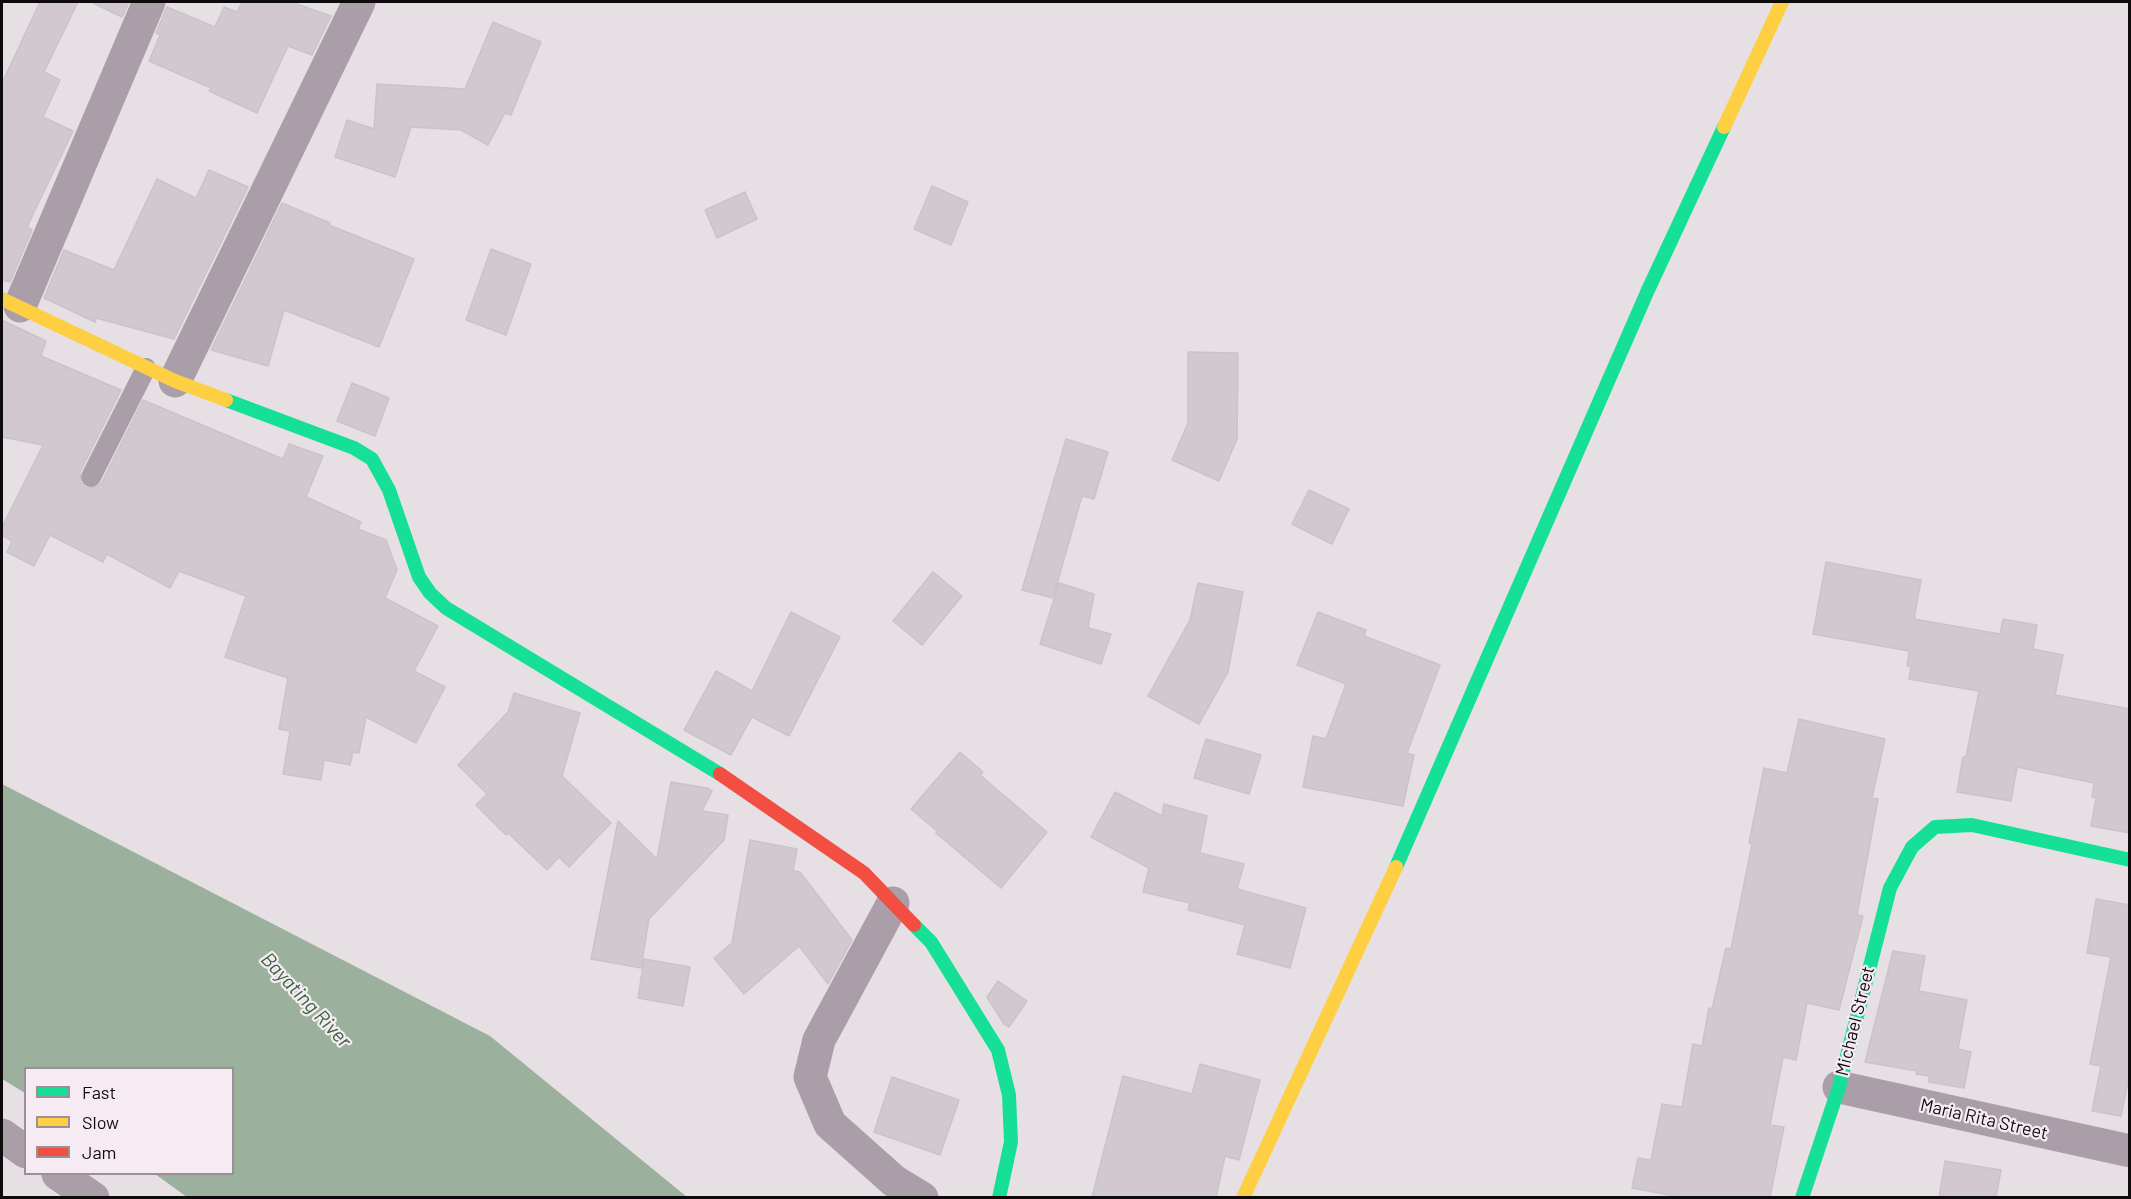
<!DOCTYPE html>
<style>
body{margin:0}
#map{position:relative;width:2131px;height:1199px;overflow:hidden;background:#e6e0e4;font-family:Barlow,sans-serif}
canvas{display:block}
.frame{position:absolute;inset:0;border:3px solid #0e0b0d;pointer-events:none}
.legend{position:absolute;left:24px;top:1067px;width:210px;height:108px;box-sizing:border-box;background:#f6eaf3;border:2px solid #999197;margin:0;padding:8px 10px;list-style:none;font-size:18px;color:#0e0b0d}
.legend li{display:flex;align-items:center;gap:12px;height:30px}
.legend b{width:30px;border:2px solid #999197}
</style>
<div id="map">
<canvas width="2131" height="1199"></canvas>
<div class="frame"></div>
<ul class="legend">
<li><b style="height:8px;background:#16e098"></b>Fast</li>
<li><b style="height:8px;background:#ffcf43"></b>Slow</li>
<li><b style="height:8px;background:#f24e42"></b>Jam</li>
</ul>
</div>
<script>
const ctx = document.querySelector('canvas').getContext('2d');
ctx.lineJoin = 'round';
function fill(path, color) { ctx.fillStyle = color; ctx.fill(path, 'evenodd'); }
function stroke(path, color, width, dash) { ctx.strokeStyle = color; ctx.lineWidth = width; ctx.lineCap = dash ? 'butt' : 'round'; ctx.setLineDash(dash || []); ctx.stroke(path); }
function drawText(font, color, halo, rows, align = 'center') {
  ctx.font = font + ' Barlow,sans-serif'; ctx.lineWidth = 4.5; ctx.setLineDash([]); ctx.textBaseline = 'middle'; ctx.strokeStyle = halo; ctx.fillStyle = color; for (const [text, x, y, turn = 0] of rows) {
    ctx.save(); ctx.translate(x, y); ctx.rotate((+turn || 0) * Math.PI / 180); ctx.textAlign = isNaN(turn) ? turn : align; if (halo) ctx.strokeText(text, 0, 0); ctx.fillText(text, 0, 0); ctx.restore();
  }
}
const water = new Path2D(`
 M 2,784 L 490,1036 L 687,1197 L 187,1197 L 155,1174 L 232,1174 L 232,1068 L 26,1068 L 25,1093 L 2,1079 Z`);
const building = new Path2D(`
 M 40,2 L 78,2 L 44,72 L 60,80 L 43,117 L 73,131 L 27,227 L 32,230 L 10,282 L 2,280 L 2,83 Z
 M 91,2 L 129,2 L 122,17 Z
 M 242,2 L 291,2 L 331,16 L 312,55 L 288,46 L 257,113 L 209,91 L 211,88 L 149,61 L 160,35 L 156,33 L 167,7 L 215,27 L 224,7 L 237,12 Z
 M 493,22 L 541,42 L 511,115 L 505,113 L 488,145 L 461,130 L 411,127 L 395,177 L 335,157 L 347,120 L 374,129 L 377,84 L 465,89 Z
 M 209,170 L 248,187 L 174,339 L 96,318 L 95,322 L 44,298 L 64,250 L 114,270 L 157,179 L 196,198 Z
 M 932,186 L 968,202 L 951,245 L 914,229 Z
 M 745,192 L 757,219 L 717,238 L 705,210 Z
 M 282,203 L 330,223 L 329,225 L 414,259 L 379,347 L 284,310 L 268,366 L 211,350 Z
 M 491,249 L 531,264 L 506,335 L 466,320 Z
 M 2,320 L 46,341 L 41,356 L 121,390 L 80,472 L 81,483 L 86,488 L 97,487 L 102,482 L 143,400 L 283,459 L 289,444 L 323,456 L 306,497 L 361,522 L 358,529 L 386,540 L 397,570 L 385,598 L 438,626 L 414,671 L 445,687 L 416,743 L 366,717 L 359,753 L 353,752 L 350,765 L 324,760 L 321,780 L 283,774 L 290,731 L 279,729 L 288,678 L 225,657 L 246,596 L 179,571 L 170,588 L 107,554 L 103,562 L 50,535 L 34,566 L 7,552 L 12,541 L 2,535 L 2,527 L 43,445 L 2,437 Z
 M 1188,352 L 1238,353 L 1237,439 L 1219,481 L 1172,460 L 1188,423 Z
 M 352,383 L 389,398 L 375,436 L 337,421 Z
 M 1066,439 L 1108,452 L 1094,499 L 1082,496 L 1053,598 L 1022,590 Z
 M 1309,490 L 1349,509 L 1332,544 L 1292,524 Z
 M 1826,562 L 1921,580 L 1914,619 L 2000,634 L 2003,619 L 2037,625 L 2033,649 L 2063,655 L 2055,695 L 2130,709 L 2130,833 L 2091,826 L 2096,798 L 2092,797 L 2094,783 L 2017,767 L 2011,801 L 1957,792 L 1963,757 L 1966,757 L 1979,691 L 1909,679 L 1911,666 L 1907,666 L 1909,651 L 1813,634 Z
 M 933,572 L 962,596 L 922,645 L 893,621 Z
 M 1059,583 L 1094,594 L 1088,628 L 1111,634 L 1101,664 L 1040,644 Z
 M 1198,583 L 1243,592 L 1228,672 L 1199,724 L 1148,696 L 1190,620 Z
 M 791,612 L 840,637 L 789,736 L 752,717 L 731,755 L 684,730 L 716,671 L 752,691 Z
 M 1318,612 L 1366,630 L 1364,636 L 1440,665 L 1407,753 L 1414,755 L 1403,806 L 1303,787 L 1313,736 L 1326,739 L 1346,684 L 1297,665 Z
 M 514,693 L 580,713 L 562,776 L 611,823 L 569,867 L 559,857 L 547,870 L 508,833 L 506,835 L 476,805 L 487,794 L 458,765 L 508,712 Z
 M 1799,719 L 1885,739 L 1872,798 L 1878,799 L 1857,915 L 1863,916 L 1839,1010 L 1807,1003 L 1796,1060 L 1783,1057 L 1770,1125 L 1784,1127 L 1770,1197 L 1680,1197 L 1632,1188 L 1638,1158 L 1651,1160 L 1662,1104 L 1682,1107 L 1693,1044 L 1702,1046 L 1709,1008 L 1712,1009 L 1726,948 L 1731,949 L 1752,844 L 1749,843 L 1764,768 L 1787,773 Z
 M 1206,739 L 1261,755 L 1249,794 L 1194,778 Z
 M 960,752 L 983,772 L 980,775 L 1047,832 L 1001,888 L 936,833 L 937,831 L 911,809 Z
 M 671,782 L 707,788 L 712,791 L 702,811 L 728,815 L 724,840 L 649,919 L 641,968 L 591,959 L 618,821 L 657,859 Z
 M 1115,792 L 1162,816 L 1164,804 L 1207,816 L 1200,853 L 1244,864 L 1237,889 L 1306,908 L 1290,968 L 1237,954 L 1245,925 L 1188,910 L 1190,903 L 1143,892 L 1149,868 L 1091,837 Z
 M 750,840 L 797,849 L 793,871 L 800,872 L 852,940 L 828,984 L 799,946 L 744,994 L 714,958 L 732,943 Z
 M 2096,899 L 2130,905 L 2130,1072 L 2121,1116 L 2092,1111 L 2101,1066 L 2090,1064 L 2111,957 L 2087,953 Z
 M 1893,951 L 1925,956 L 1919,991 L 1967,1000 L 1958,1049 L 1971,1052 L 1964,1088 L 1929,1082 L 1929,1076 L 1916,1074 L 1917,1071 L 1865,1062 Z
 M 644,959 L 690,967 L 683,1006 L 638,998 Z
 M 998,981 L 1027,1001 L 1009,1027 L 1004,1024 L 987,997 Z
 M 1200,1064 L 1260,1080 L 1239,1160 L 1225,1156 L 1216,1197 L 1092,1197 L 1123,1076 L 1192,1094 Z
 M 892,1077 L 959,1100 L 940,1155 L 874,1132 Z
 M 1945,1161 L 2001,1170 L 1996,1197 L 1939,1197 Z`);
const lane = new Path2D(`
 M 91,477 L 146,368`);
const street = new Path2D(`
 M 20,306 L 149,2
 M 175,381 L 359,2
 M 893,903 L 819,1040 L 810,1077 L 830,1124 L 894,1181 L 922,1198
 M 1839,1087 L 2130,1151
 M 2,1135 L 26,1152
 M 58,1174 L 93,1198`);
const fast = new Path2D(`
 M 226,400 L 354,448 L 372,459 L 389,490 L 419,577 L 430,593 L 446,608 L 720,774
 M 1396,867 L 1648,290 L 1724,127
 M 914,925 L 931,942 L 998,1050 L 1009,1095 L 1011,1142 L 999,1198
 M 1802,1198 L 1839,1087 L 1890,888 L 1912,847 L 1935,827 L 1972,825 L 2130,860`);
const slow = new Path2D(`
 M 1724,127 L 1782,2
 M 2,299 L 175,381 L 226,400
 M 1243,1198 L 1396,867`);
const jam = new Path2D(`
 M 720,774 L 864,873 L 914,925`);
const streetNames = [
 ["Michael Street",1855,1021,-76],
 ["Maria Rita Street",1984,1119,13]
];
const waterNames = [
 ["Bayating River",306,1000,47]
];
fill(water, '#9bb09d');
fill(building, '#d2c9d0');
stroke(building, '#c8c4c7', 1.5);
stroke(lane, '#aa9fa8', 20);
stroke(street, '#aa9fa8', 33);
stroke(fast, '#16e098', 14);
stroke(slow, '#ffcf43', 14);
stroke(jam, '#f24e42', 14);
drawText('18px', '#0e0b0d', '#f6eaf3', streetNames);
drawText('italic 20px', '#33653d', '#f6eaf3', waterNames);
</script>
